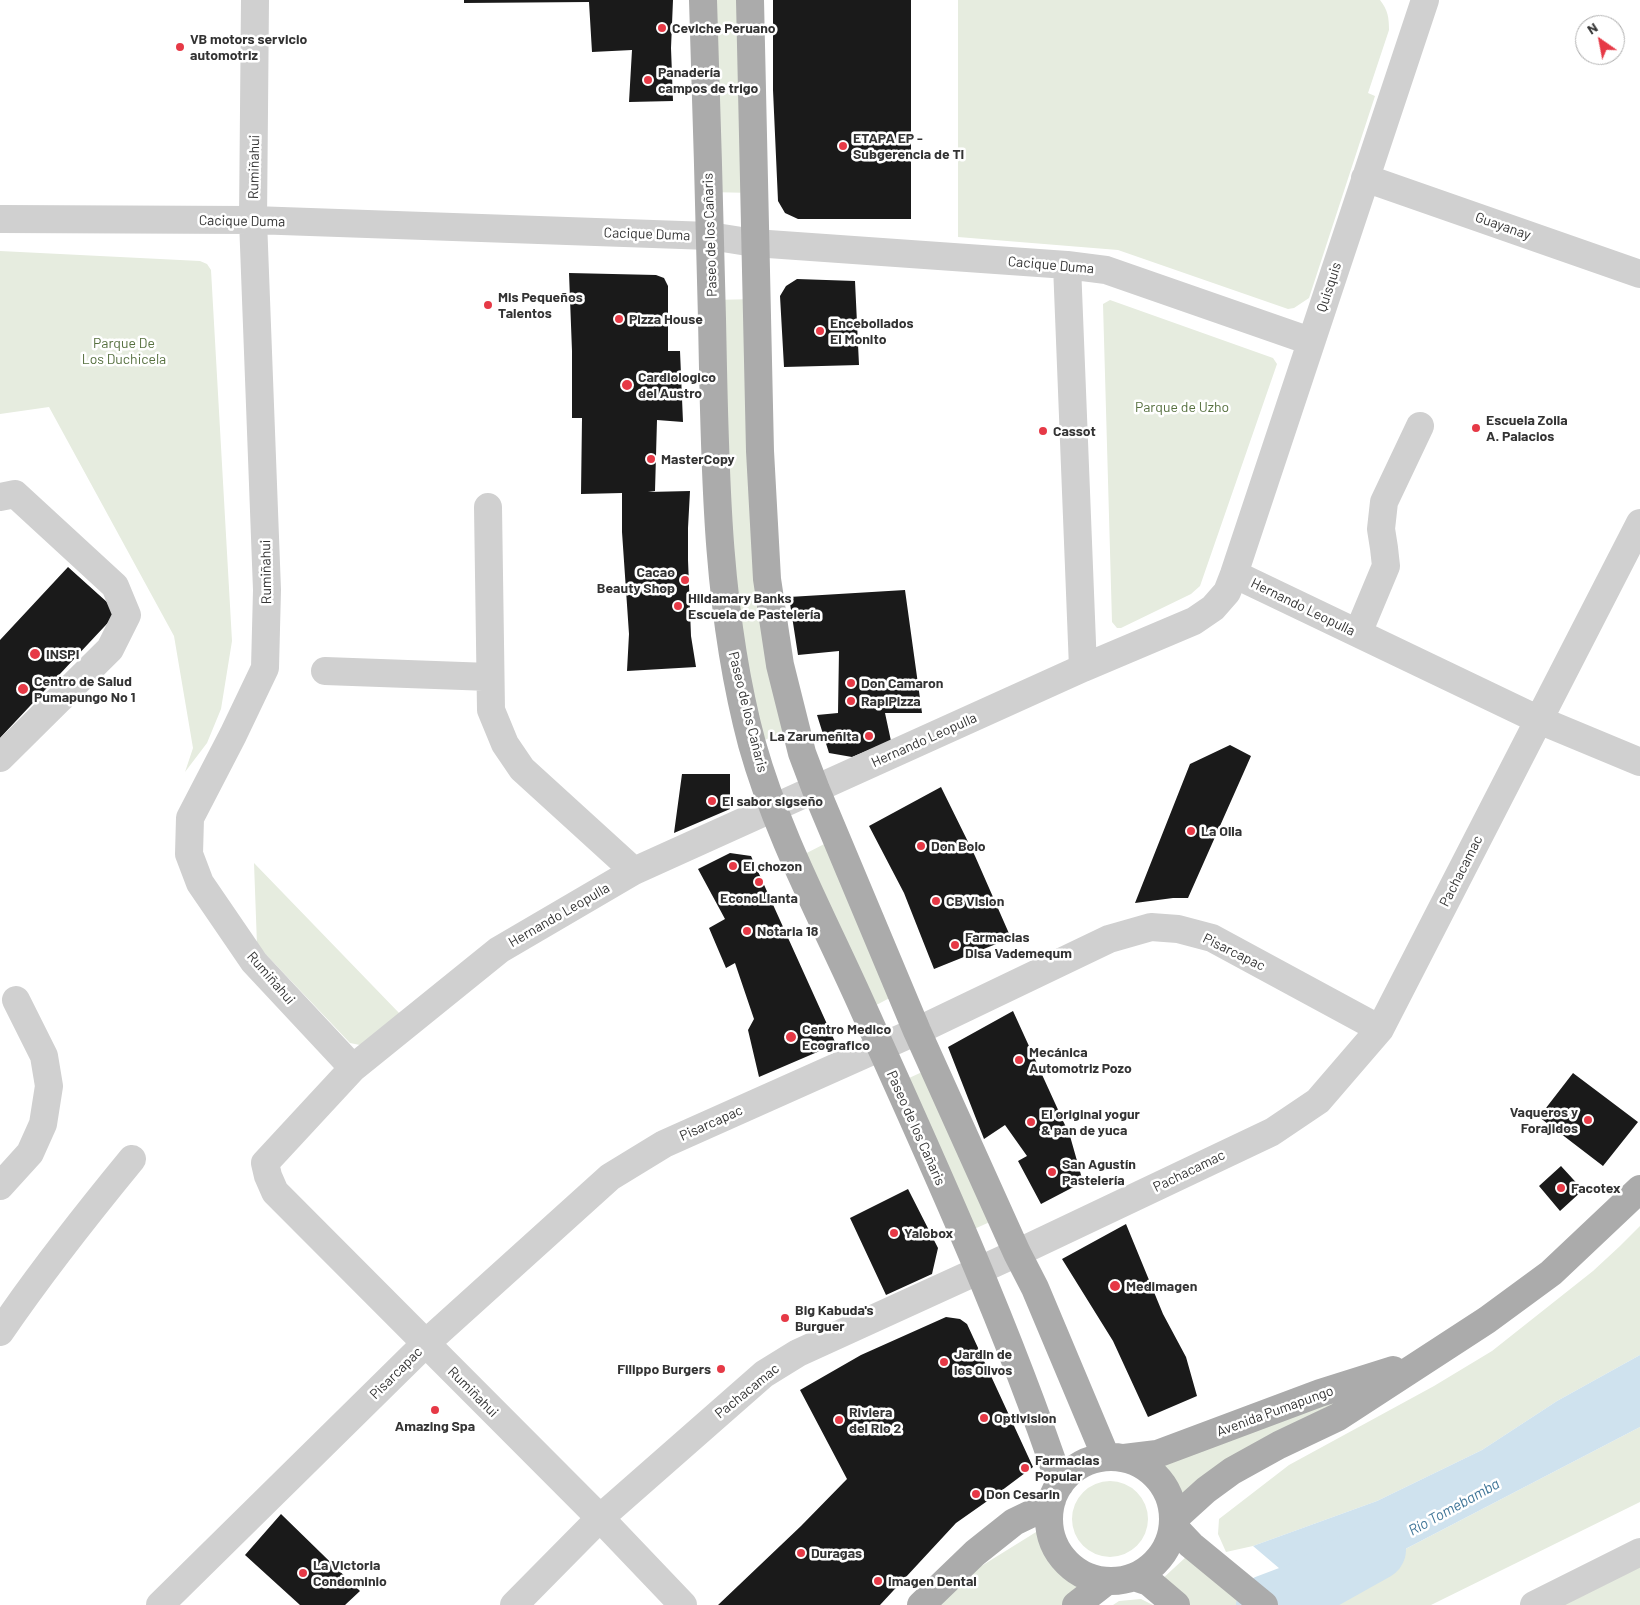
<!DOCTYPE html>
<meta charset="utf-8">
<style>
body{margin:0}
#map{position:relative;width:1640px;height:1605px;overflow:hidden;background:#fff;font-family:Barlow,sans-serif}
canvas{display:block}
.north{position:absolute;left:1575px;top:15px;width:50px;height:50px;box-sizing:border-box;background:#fff;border:1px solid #adadad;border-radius:50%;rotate:327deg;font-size:14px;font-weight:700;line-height:20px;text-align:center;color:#333}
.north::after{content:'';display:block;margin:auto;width:18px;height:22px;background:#e63946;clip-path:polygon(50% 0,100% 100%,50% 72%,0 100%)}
</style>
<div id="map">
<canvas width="1640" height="1605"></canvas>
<div class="north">N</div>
</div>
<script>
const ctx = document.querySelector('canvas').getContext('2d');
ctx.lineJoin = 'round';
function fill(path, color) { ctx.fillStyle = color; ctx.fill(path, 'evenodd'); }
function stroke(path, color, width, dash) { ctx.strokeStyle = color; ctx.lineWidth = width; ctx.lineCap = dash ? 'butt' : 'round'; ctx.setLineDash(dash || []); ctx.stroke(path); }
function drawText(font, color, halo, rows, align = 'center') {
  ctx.font = font + ' Barlow,sans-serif'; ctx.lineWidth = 5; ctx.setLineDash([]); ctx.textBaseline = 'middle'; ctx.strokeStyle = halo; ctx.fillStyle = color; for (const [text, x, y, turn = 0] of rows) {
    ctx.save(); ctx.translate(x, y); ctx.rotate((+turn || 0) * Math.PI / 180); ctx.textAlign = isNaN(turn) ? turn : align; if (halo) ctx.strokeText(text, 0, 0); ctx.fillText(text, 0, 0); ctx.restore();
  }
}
const green = new Path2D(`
 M 703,0 L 750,0 L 753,193 L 709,192 Z
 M 958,0 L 1380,0 C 1388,10 1389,18 1389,30 L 1368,93 L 1375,96 L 1309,298 L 1294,308 L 1288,309 L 1118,250 L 958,237 Z
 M 0,251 L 200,261 L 207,264 L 211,270 L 232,641 L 221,709 L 207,743 L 185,772 L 193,748 L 174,636 L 49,407 L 0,414 Z
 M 757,299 L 760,451 L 795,727 L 753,745 L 734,660 L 712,300 Z
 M 1110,300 L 1273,358 L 1277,364 L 1200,586 L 1191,594 L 1121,628 L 1117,628 L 1112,622 L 1103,304 Z
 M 836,838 L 901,992 L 865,1011 L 795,859 Z
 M 254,863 L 401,1015 L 365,1046 L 350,1043 L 257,945 Z
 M 933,1067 L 1001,1217 L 963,1234 L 896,1084 Z
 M 1640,1226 L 1640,1355 L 1557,1401 L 1482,1450 L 1377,1501 L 1253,1546 L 1226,1552 L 1218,1534 L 1219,1519 L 1289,1465 L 1434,1386 L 1492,1351 L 1593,1271 L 1620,1246 Z
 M 1394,1374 L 1179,1507 C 1177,1486 1173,1478 1156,1466 Z
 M 1640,1427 L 1640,1502 L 1431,1605 L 1321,1605 L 1313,1597 Z
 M1072 1519a38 38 0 1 1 76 0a38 38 0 1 1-76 0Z
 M 1049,1524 C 1053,1550 1067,1568 1092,1578 L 1076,1605 L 921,1605 L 925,1601 Z
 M 1187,1556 L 1244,1605 L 1189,1605 L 1160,1581 Z
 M 1640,1559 L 1640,1605 L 1554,1605 Z
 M 1141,1599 L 1153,1605 L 1113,1605 L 1119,1601 Z`);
const water = new Path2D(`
 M 1640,1355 L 1640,1427 L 1313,1597 L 1253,1546 L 1377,1501 L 1482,1450 L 1557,1401 Z`);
const river = new Path2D(`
 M 1266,1605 L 1303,1591 L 1376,1550`);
const building = new Path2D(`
 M 464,0 L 673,0 L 671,48 L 673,101 L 629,102 L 632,50 L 592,52 L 589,2 L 464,3 Z
 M 773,0 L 911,0 L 911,219 L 798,219 L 785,213 L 778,201 L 773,90 Z
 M 569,273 L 656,275 L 664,278 L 668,286 L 668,351 L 680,351 L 683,422 L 657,420 L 655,491 L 648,492 L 690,491 L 688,528 L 688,560 L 691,636 L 696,667 L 627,671 L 629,634 L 622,532 L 622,493 L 581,494 L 582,418 L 572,418 L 572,351 Z
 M 797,279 L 855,281 L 859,365 L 784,367 L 780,296 L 786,286 Z
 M 68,567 L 118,612 L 0,738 L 0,640 Z
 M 905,590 L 922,713 L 885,713 L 891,741 L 852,757 L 829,753 L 817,715 L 838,713 L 839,651 L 798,655 L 789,597 Z
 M 1230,745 L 1251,756 L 1188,898 L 1173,898 L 1135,903 L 1190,764 Z
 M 682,774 L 730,774 L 730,809 L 674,833 Z
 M 941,787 L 975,856 L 1011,938 L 934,969 L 904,893 L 869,826 Z
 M 730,853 L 751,856 L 836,1044 L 759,1077 L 748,1030 L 754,1019 L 735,963 L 726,968 L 709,928 L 725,919 L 698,869 Z
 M 1013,1011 L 1070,1136 L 1083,1182 L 1041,1204 L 1018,1161 L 1027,1156 L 1005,1125 L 984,1139 L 948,1047 Z
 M 1573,1073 L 1638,1122 L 1603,1166 L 1539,1117 Z
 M 1561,1166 L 1583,1190 L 1560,1211 L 1539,1186 Z
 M 908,1189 L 938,1248 L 932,1274 L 886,1295 L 850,1218 Z
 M 1126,1224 L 1163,1314 L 1186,1357 L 1197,1396 L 1148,1417 L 1113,1341 L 1062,1259 Z
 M 946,1317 L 960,1319 L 967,1324 L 1033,1467 L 993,1497 L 956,1523 L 880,1605 L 718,1605 L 801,1526 L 847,1479 L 800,1390 L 861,1355 Z
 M 281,1514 L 360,1591 L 345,1605 L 300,1605 L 245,1555 Z`);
const minor = new Path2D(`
 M 255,0 L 253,220 L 267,590 L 265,668 L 233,735 L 190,818 L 189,854 L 200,883 L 254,962 L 353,1068
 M 1365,178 L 1640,274
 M 0,219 L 253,220 L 710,236 L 754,243 L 1067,265 L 1106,270 L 1310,341
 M 1067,265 L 1083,668
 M 0,497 L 15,494 L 115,586 L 127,615 L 110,649 L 0,758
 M 488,507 L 491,710 L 505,744 L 522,769 L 634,871
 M 1234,574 L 1539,720 L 1640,762
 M 1358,633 L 1386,566 L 1384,548 L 1381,529 L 1384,502 L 1420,426
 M 325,671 L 490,677
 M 0,1186 L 30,1153 L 43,1124 L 49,1086 L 44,1056 L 16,1000
 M 0,1332 C 41,1272 86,1215 132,1159
 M 160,1605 L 425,1344 L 610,1177 L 664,1144 L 917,1031 L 1109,939 L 1151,927 L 1178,929 L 1212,938 L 1380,1029
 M 514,1605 L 600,1518 L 764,1374 L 798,1353 L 1017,1253 L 1272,1132 L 1318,1101 L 1380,1029 L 1640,523
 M 683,1605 L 600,1518 L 275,1192 L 268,1176 L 265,1163 L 353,1068 L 499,950 L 634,871 L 1083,668 L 1194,621 L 1213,608 L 1227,592 L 1234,574 L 1425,0
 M 1534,1605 L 1640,1552`);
const major = new Path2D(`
 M 703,0 C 706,106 710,213 712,319 C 715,461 715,606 752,744 C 778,837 825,922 864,1010 C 934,1165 1006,1323 1060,1484
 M 750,0 L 760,451 L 767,579 L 780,665 L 802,753 L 816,790 L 917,1031 L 1017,1253 L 1035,1288 L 1106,1457
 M1049 1519a62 62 0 1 1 124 0a62 62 0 1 1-124 0Z
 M 1124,1458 L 1157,1454 L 1320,1393 L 1393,1370
 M 1174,1519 L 1206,1490 L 1232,1471 L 1279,1445 L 1338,1417 L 1487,1320 L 1551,1273 L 1640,1189
 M 1173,1526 L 1191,1545 L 1264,1605
 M 1134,1577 L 1149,1582 L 1176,1605
 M 921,1605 L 975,1553 L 1014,1522 L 1041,1509 L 1052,1500
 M 1076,1605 L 1107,1581`);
const markers = [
 [662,28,5,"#e63946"],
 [180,47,5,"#e63946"],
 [648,80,5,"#e63946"],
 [843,146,5,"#e63946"],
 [488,305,5,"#e63946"],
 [619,319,5,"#e63946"],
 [820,331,5,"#e63946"],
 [627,385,6,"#e63946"],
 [1476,428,5,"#e63946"],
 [1043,431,5,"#e63946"],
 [651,459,5,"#e63946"],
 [685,580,5,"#e63946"],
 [678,606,5,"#e63946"],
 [35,654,6,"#e63946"],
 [851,683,5,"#e63946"],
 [23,689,6,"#e63946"],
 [851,701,5,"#e63946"],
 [869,736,5,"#e63946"],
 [712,801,5,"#e63946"],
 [1191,831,5,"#e63946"],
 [921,846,5,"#e63946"],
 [733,866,5,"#e63946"],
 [759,882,5,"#e63946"],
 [936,901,5,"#e63946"],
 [747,931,5,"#e63946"],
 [955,945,5,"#e63946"],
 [791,1037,6,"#e63946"],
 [1019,1060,5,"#e63946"],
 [1588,1120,5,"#e63946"],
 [1031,1122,5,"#e63946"],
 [1052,1172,5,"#e63946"],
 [1561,1188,5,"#e63946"],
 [894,1233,5,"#e63946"],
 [1115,1286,6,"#e63946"],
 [785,1318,5,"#e63946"],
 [944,1362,5,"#e63946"],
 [721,1369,5,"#e63946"],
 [435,1410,5,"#e63946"],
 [984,1418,5,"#e63946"],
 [839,1420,5,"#e63946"],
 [1025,1468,5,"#e63946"],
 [976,1494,5,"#e63946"],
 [801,1553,5,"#e63946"],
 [303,1573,5,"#e63946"],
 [878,1581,5,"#e63946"]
];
const poiNames = [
 ["Ceviche Peruano",672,28],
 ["VB motors servicio",190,39],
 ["automotriz",190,55],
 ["Panadería",658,72],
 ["campos de trigo",658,88],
 ["ETAPA EP -",853,138],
 ["Subgerencia de TI",853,154],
 ["Mis Pequeños",498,297],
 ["Talentos",498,313],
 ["Pizza House",629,319],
 ["Encebollados",830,323],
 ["El Monito",830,339],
 ["Cardiologico",638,377],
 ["del Austro",638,393],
 ["Escuela Zoila",1486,420],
 ["A. Palacios",1486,436],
 ["Cassot",1053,431],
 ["MasterCopy",661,459],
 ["Cacao",675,572,"right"],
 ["Beauty Shop",675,588,"right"],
 ["Hildamary Banks",688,598],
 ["Escuela de Pastelería",688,614],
 ["INSPI",46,654],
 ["Centro de Salud",34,681],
 ["Pumapungo No 1",34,697],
 ["Don Camaron",861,683],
 ["RapiPizza",861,701],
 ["La Zarumeñita",859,736,"right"],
 ["El sabor sigseño",722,801],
 ["La Olla",1201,831],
 ["Don Bolo",931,846],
 ["El chozon",743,866],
 ["EconoLlanta",759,898,"center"],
 ["CB Vision",946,901],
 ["Notaria 18",757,931],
 ["Farmacias",965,937],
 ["Disa Vademequm",965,953],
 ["Centro Medico",802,1029],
 ["Ecografico",802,1045],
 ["Mecánica",1029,1052],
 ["Automotriz Pozo",1029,1068],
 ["Vaqueros y",1578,1112,"right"],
 ["Forajidos",1578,1128,"right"],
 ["El original yogur",1041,1114],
 ["& pan de yuca",1041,1130],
 ["San Agustín",1062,1164],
 ["Pastelería",1062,1180],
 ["Facotex",1571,1188],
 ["Yalobox",904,1233],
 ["Medimagen",1126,1286],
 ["Big Kabuda's",795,1310],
 ["Burguer",795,1326],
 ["Jardin de",954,1354],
 ["los Olivos",954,1370],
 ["Filippo Burgers",711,1369,"right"],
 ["Riviera",849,1412],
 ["del Rio 2",849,1428],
 ["Optivision",994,1418],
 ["Amazing Spa",435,1426,"center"],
 ["Farmacias",1035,1460],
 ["Popular",1035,1476],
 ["Don Cesarin",986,1494],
 ["Duragas",811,1553],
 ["La Victoria",313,1565],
 ["Condominio",313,1581],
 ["Imagen Dental",888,1581]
];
const streetNames = [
 ["Rumiñahui",254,167,-89],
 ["Cacique Duma",242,221,1],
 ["Guayanay",1503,226,19],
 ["Cacique Duma",647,234,2],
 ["Paseo de los Cañaris",710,235,-92],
 ["Cacique Duma",1051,265,5],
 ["Quisquis",1329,287,-72],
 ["Rumiñahui",266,572,-91],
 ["Hernando Leopulla",1303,607,26],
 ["Paseo de los Cañaris",748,712,76],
 ["Hernando Leopulla",924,740,-24],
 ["Pachacamac",1461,871,-63],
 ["Hernando Leopulla",559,915,-30],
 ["Pisarcapac",1234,952,26],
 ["Rumiñahui",271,978,49],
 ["Pisarcapac",711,1123,-24],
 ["Paseo de los Cañaris",916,1128,66],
 ["Pachacamac",1189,1171,-26],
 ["Pisarcapac",396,1373,-45],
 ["Pachacamac",747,1391,-39],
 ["Rumiñahui",473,1392,45],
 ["Avenida Pumapungo",1275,1411,-20]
];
const parkNames = [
 ["Parque De",124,343],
 ["Los Duchicela",124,359],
 ["Parque de Uzho",1182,407]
];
const waterNames = [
 ["Río Tomebamba",1454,1507,-29]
];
fill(green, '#e6ecdf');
fill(water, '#cfe2ee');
stroke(river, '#cfe2ee', 60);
fill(building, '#1a1a1a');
stroke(minor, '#d0d0d0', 28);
stroke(major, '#ababab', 28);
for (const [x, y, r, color] of markers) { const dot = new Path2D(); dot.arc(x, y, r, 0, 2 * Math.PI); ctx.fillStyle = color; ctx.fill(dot); stroke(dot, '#fff', 2); }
drawText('bold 14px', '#333', '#fff', poiNames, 'left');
drawText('14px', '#333', '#fff', streetNames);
drawText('14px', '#56703f', '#fff', parkNames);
drawText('italic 15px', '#3f7597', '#fff', waterNames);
</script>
